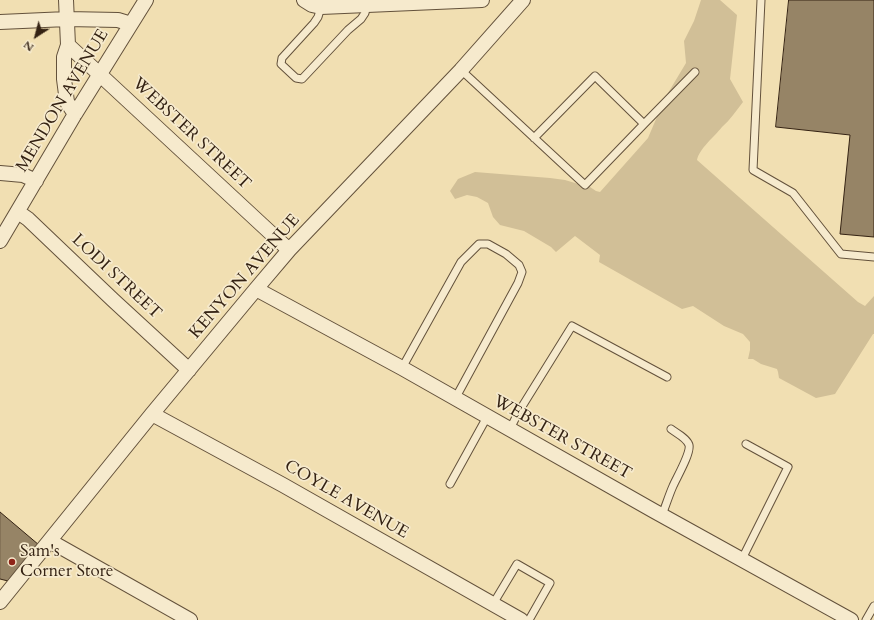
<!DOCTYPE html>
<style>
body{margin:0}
#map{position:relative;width:874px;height:620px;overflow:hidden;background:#f1dfb2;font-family:Cardo,serif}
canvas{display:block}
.north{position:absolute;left:16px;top:16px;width:40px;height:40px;-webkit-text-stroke:3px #f6eacd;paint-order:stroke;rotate:216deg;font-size:11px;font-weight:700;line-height:16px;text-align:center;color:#342213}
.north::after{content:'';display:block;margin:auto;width:14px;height:18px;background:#342213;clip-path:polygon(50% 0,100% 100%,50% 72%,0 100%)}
</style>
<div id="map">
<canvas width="874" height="620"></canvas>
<div class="north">N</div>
</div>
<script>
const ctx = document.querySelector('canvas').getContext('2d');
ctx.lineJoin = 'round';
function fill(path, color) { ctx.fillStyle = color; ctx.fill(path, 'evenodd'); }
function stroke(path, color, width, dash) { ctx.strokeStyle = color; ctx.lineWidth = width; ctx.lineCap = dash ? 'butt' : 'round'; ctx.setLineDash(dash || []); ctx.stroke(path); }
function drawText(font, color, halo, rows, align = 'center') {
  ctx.font = font + ' Cardo,serif'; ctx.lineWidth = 3.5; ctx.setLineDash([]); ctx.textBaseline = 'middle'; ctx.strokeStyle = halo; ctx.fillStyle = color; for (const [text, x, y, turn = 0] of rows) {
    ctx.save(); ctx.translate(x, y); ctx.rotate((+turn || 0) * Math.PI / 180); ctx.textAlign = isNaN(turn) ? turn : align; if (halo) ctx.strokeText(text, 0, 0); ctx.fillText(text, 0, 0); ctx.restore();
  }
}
const green = new Path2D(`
 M 701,0 L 720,0 L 737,15 L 730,79 L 743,102 C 736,111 730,120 722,127 C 715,136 699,149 697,160 L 858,302 L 865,306 L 874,296 L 874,334 L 873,334 L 835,394 L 816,398 L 779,378 L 778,372 L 777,369 L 761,364 L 753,359 L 748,359 L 750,350 L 750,342 L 743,334 L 724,326 L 693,306 L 682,309 L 599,262 L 600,255 L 575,236 L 556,252 L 551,247 L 524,231 L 500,225 L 493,217 L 488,203 L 477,197 L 467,195 L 455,199 L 450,191 L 458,179 L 475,172 L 550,178 L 565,180 L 585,186 L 587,185 L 596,191 L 600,192 L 648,138 L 665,98 L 686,63 L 684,41 L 694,21 Z`);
const building = new Path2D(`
 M 789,0 L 874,0 L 874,237 L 840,234 L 850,135 L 776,127 Z
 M 0,512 L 39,545 L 8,581 L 0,579 Z`);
const service = new Path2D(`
 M 761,0 L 753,170 L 793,193 L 841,254 L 874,257
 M 321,7 L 318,17 L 314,23 L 282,58 L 281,64 L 296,78 L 302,79 L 348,30 L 361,19 L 365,13 L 367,5
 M 461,70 L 585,185 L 644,124 L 595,76 L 534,138
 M 644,124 L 695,72
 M 402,368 L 461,262 L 479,244 L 488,244 L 506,254 L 519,265 L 522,272 L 518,283 L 455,399
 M 510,429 L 518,413 L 572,326 L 667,377
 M 450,484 L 487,417
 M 662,515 C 666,505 669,495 673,486 C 677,477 691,453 689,445 C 687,438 676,433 671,429
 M 742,559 L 788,467 L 746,444
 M 493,604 L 517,564 L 550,583 L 529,620
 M 866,620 L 874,606`);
const minor = new Path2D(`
 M 66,0 L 68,45 L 64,57 L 64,79 L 67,102 L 75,114
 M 304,0 L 312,5 L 321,7 L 482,0
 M 0,22 L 67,19 L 118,20 L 131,24
 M 68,45 L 289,250
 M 0,173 L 23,175 L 36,181
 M 18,212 L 28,219 L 113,300 L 189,370
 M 0,241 L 75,114 L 146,0
 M 256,289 L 402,368 L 654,511 L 851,620
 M 152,414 L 283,485 L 521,620
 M 50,541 L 190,620
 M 0,602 L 152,414 L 256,289 L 289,250 L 461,70 L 523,0`);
const markers = [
 [12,562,4,"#8f2418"]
];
const streetNames = [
 ["MENDON AVENUE",63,101,-59],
 ["WEBSTER STREET",191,134,43],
 ["LODI STREET",116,277,43],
 ["KENYON AVENUE",245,277,-49],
 ["WEBSTER STREET",562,438,29],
 ["COYLE AVENUE",346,500,30]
];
const poiNames = [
 ["Sam's",20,552],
 ["Corner Store",20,572]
];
fill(green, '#d1bf97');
fill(building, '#968466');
stroke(building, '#342213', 1);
stroke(service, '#63513b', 9);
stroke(minor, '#63513b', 16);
stroke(service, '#f6eacd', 7);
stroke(minor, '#f6eacd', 14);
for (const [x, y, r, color] of markers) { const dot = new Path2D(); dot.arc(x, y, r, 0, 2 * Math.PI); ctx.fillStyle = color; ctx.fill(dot); stroke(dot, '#f6eacd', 1.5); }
drawText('17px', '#342213', '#f6eacd', streetNames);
drawText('17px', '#342213', '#f6eacd', poiNames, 'left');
</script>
